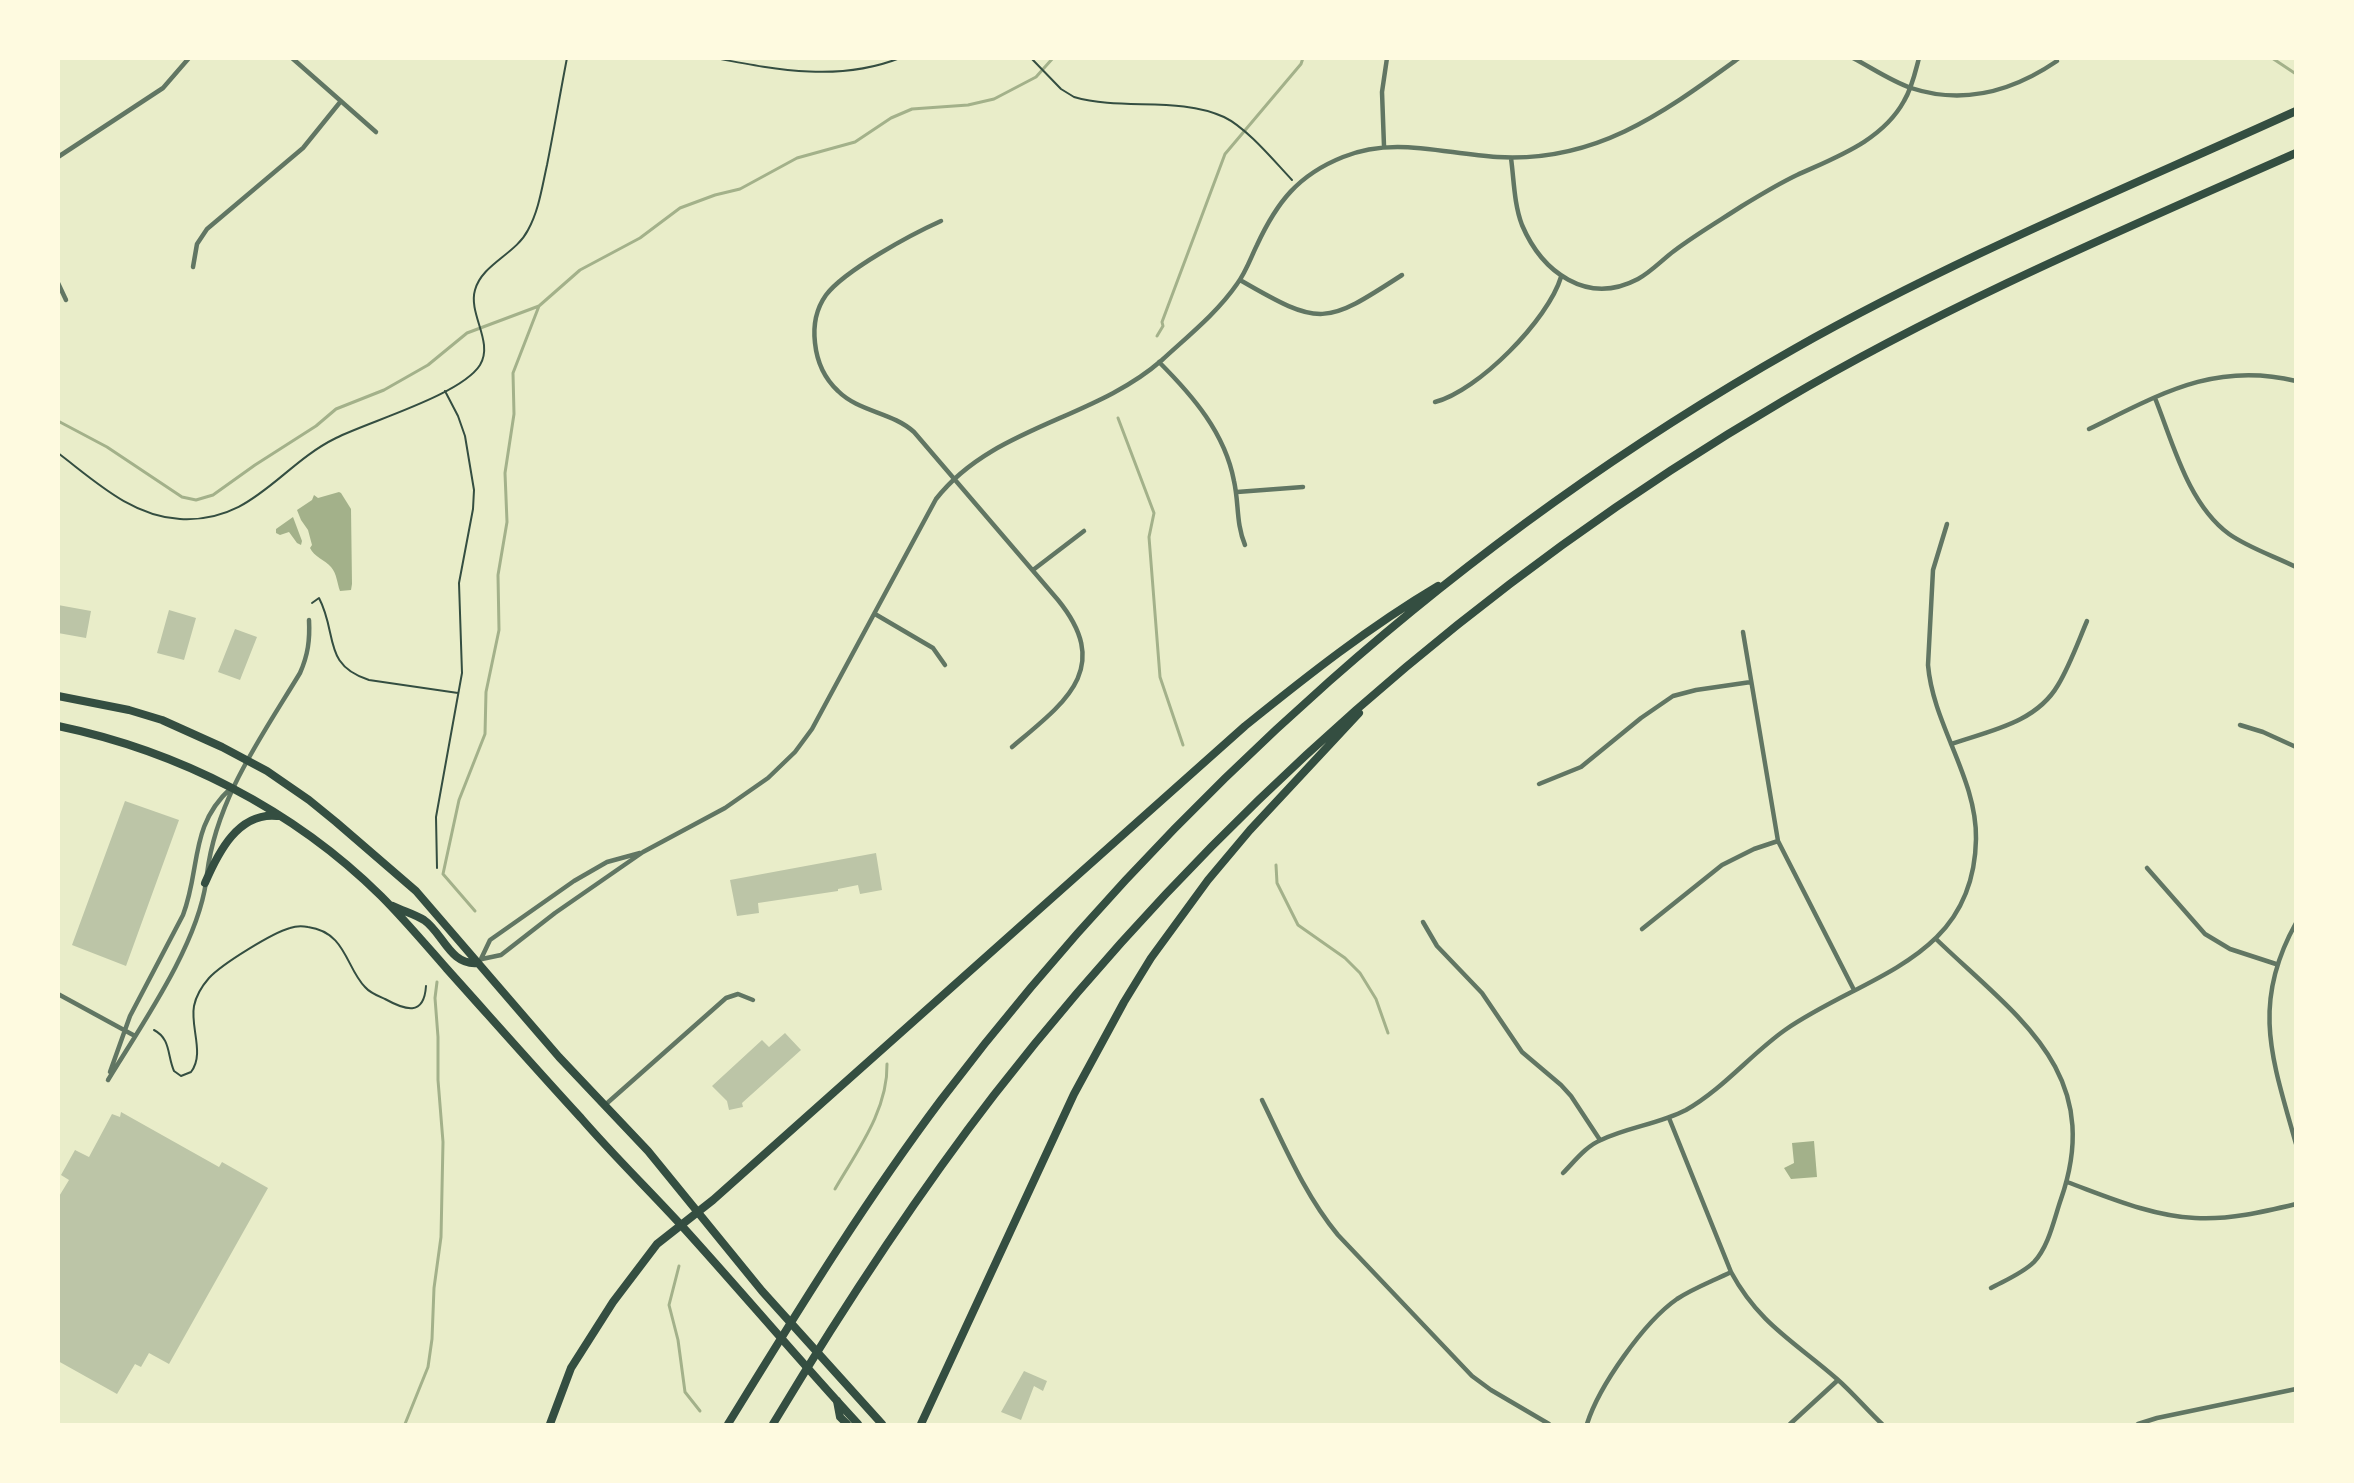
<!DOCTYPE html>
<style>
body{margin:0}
#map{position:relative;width:2354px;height:1483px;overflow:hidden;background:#e9edc9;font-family:Montserrat,sans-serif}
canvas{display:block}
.frame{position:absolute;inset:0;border:60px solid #fefae0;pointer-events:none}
</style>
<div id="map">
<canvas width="2354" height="1483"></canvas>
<div class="frame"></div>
</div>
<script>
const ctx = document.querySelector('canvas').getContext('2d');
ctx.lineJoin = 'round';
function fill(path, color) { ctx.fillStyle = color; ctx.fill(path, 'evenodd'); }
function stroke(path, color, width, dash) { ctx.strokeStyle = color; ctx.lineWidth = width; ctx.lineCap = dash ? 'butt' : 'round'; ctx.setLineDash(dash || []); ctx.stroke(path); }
const water = new Path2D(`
 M 339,492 L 341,493 L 351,509 L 352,584 L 351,590 L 340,591 C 337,583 337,574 331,567 C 325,560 314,557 310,548 L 312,545 L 308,530 L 301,520 L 297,510 L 312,500 L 314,495 L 318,498 Z
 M 293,517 L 302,541 L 301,545 L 297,543 L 289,532 L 280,535 L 276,533 L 276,529 Z
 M 1814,1141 L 1817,1177 L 1791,1179 L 1784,1168 L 1794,1163 L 1792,1143 Z`);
const stream = new Path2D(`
 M 2272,58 L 2296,74
 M 1157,336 L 1163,326 L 1162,322 L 1225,154 L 1301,64 L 1303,58
 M 1118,418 L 1154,513 L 1149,537 L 1160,677 L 1183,745
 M 58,421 L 107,447 L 182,497 L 196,500 L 213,495 L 255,465 L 316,426 L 336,409 L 384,390 L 428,365 L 467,333 L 539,306 L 580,270 L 640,238 L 680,208 L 715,195 L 740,189 L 797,158 L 855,142 L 891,118 L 912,109 L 968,105 L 994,99 L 1036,77 L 1053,58
 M 1276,865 L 1277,883 L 1298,925 L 1345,958 L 1360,973 L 1376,999 L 1388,1033
 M 475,911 L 443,874 L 459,800 L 485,734 L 486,692 L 499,630 L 498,575 L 507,522 L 505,473 L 514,414 L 513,373 L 539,306
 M 835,1189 C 857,1151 888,1110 887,1064
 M 679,1266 L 669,1305 L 678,1340 L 685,1392 L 700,1411
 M 405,1424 L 428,1367 L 432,1339 L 434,1288 L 441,1237 L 443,1142 L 438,1080 L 438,1037 L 435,998 L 437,982`);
const building = new Path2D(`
 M 58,605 L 91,611 L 86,638 L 58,633 Z
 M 169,610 L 196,618 L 184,660 L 157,653 Z
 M 235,629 L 257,637 L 240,680 L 218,672 Z
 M 125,801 L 179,820 L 126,966 L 72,945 Z
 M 876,853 L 882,890 L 860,894 L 858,885 L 838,889 L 838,891 L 758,903 L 759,913 L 737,916 L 730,880 Z
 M 785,1033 L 801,1050 L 742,1103 L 743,1107 L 729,1110 L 727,1101 L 712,1086 L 762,1040 L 769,1047 Z
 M 121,1112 L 219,1167 L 222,1162 L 268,1188 L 169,1364 L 149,1353 L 141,1367 L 135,1364 L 117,1394 L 58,1361 L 58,1198 L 69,1180 L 61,1175 L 75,1150 L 89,1157 L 112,1114 L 120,1117 Z
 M 1024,1371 L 1047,1381 L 1043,1391 L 1034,1386 L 1021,1420 L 1001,1412 Z`);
const path = new Path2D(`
 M 715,58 C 778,70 839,82 900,58
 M 1031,58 L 1061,89 L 1074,97 C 1122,111 1178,96 1224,117 C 1247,128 1274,161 1292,180
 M 58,453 C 95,481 131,516 180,519 C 253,523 279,466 336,438 C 370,421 461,395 480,365 C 494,342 468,314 475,290 C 482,264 516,254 528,230 C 539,210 542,187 547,165 C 554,130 560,94 567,58
 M 312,603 L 319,598 C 338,634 322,665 369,680 L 458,693
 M 437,868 L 436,817 L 462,673 L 459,583 L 473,509 L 474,490 L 465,436 L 458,416 L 445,391
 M 154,1030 C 171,1039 167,1055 174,1071 L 181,1076 L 191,1072 C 205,1054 190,1027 194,1006 C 196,996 202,986 209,978 C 222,964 272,933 290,928 C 296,926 302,926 308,927 C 346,932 346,968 365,987 C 370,993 378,996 385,999 C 405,1010 424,1017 426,986`);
const minor = new Path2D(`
 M 292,58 L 376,132
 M 1853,58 C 1872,68 1891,81 1911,88 C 1963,105 2013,91 2057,61
 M 1384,146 L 1382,92 L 1387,58
 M 58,157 L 163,88 L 189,58
 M 1511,158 C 1514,180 1514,204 1522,225 C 1542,272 1587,306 1638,279 C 1651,272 1662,260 1674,251 C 1695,235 1719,221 1742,206 C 1760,195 1778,184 1797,175 C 1836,157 1882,141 1904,101 C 1912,88 1915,73 1919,58
 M 941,221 C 912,234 845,270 826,295 C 816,309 813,326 815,343 C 817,362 824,378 838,391 C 859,412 892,412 914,432 L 1058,600 C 1114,669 1064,703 1012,747
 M 193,267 L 197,244 L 207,229 L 303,148 L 341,101
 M 1240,280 C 1321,327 1325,325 1402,275
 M 58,283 L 66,300
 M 1159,362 C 1193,396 1225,433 1234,481 C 1239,503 1236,524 1245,545
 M 2155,398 C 2173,443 2188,504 2229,534 C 2249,548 2274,556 2296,567
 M 1435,402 C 1478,391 1548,320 1561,277
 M 2089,429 C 2159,395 2214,361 2296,381
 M 1237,492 L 1303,487
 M 1033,570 L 1084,531
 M 875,614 L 933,648 L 945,665
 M 1743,632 L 1778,841 L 1854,990
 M 2240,725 L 2263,732 L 2296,747
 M 1951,744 C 1989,731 2036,723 2058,685 C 2070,665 2078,642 2087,621
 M 1539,784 L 1581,767 L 1641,718 L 1673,696 L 1696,690 L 1751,682
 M 2147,868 L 2205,934 L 2230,949 L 2276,964
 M 207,874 C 216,799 262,736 300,673 C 308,655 310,640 309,620
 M 1423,922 L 1437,946 L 1482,993 L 1522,1052 L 1561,1085 L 1571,1096 L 1600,1140
 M 2296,923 C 2250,1005 2273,1061 2296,1144
 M 1642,929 L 1722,865 L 1754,849 L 1778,841
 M 1936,939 C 2017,1017 2105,1072 2061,1199 C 2054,1219 2049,1246 2034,1262 C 2023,1273 2006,1280 1991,1288
 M 482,959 L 501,955 L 555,913 L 643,852 L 725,808 L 768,778 L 795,752 L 812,729 L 936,499 C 993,426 1094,420 1162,360 C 1188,336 1217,313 1237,284 C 1246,272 1251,257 1257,245 C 1277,202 1298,175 1343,157 C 1394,136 1444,154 1497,157 C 1596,163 1663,113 1739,58
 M 480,961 L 490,940 L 574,881 L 607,862 L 640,853
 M 58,994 L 135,1036
 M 110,1072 L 130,1016 L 183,915 C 201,868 189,826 231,788
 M 108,1080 C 142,1024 197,946 206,882
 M 1262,1100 C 1285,1147 1305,1195 1338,1235 L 1472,1376 L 1491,1390 L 1549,1424
 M 605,1105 L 726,998 L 738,994 L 753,1000
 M 1669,1118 L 1731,1272 C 1759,1324 1795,1342 1837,1379 C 1853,1393 1867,1410 1882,1424
 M 1563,1173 C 1574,1162 1586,1146 1601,1140 C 1628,1127 1659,1124 1686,1110 C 1723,1089 1751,1054 1785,1030 C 1866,974 1974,960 1976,839 C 1977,778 1933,725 1928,665 L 1933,570 L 1947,524
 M 2067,1182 C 2108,1197 2151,1216 2195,1218 C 2229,1220 2263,1212 2296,1204
 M 1587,1424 C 1599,1386 1644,1322 1677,1299 C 1694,1288 1713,1281 1731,1272
 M 1790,1424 L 1838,1380
 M 2138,1424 L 2157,1418 L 2296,1389`);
const primary = new Path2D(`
 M 58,696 L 129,710 L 162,720 L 222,747 L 267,771 L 309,800 L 336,822 L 416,891 L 559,1057 L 648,1151 L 762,1291 L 882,1424
 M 58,726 C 178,751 293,809 381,896 C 404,919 425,944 447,969 C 491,1018 536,1069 581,1118 C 613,1155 648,1189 681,1225 C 741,1291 798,1359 858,1424
 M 205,883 C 218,853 238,812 277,816
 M 393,906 C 403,911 414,914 424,920 C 443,933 450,966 478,963`);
const motorway = new Path2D(`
 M 837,1401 L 840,1417 L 847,1424
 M 550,1424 L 571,1368 L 613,1302 L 657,1244 L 713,1200 L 1245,726 C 1307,676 1369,627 1438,586
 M 728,1424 C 796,1314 863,1204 941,1100 C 1171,797 1462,537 1794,349 C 1955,258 2127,188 2296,111
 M 773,1424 C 841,1311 913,1200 994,1095 C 1210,817 1479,579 1783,401 C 1947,304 2122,230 2296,153
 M 921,1424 L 1074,1094 L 1124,1002 L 1151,958 L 1208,880 L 1250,830 L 1359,713`);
fill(water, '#a3b18a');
stroke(stream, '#a3b18a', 3);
fill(building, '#bcc5a7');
stroke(path, '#344e41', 2);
stroke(minor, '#617663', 4.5);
stroke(primary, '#344e41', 8);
stroke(motorway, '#344e41', 8);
</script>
